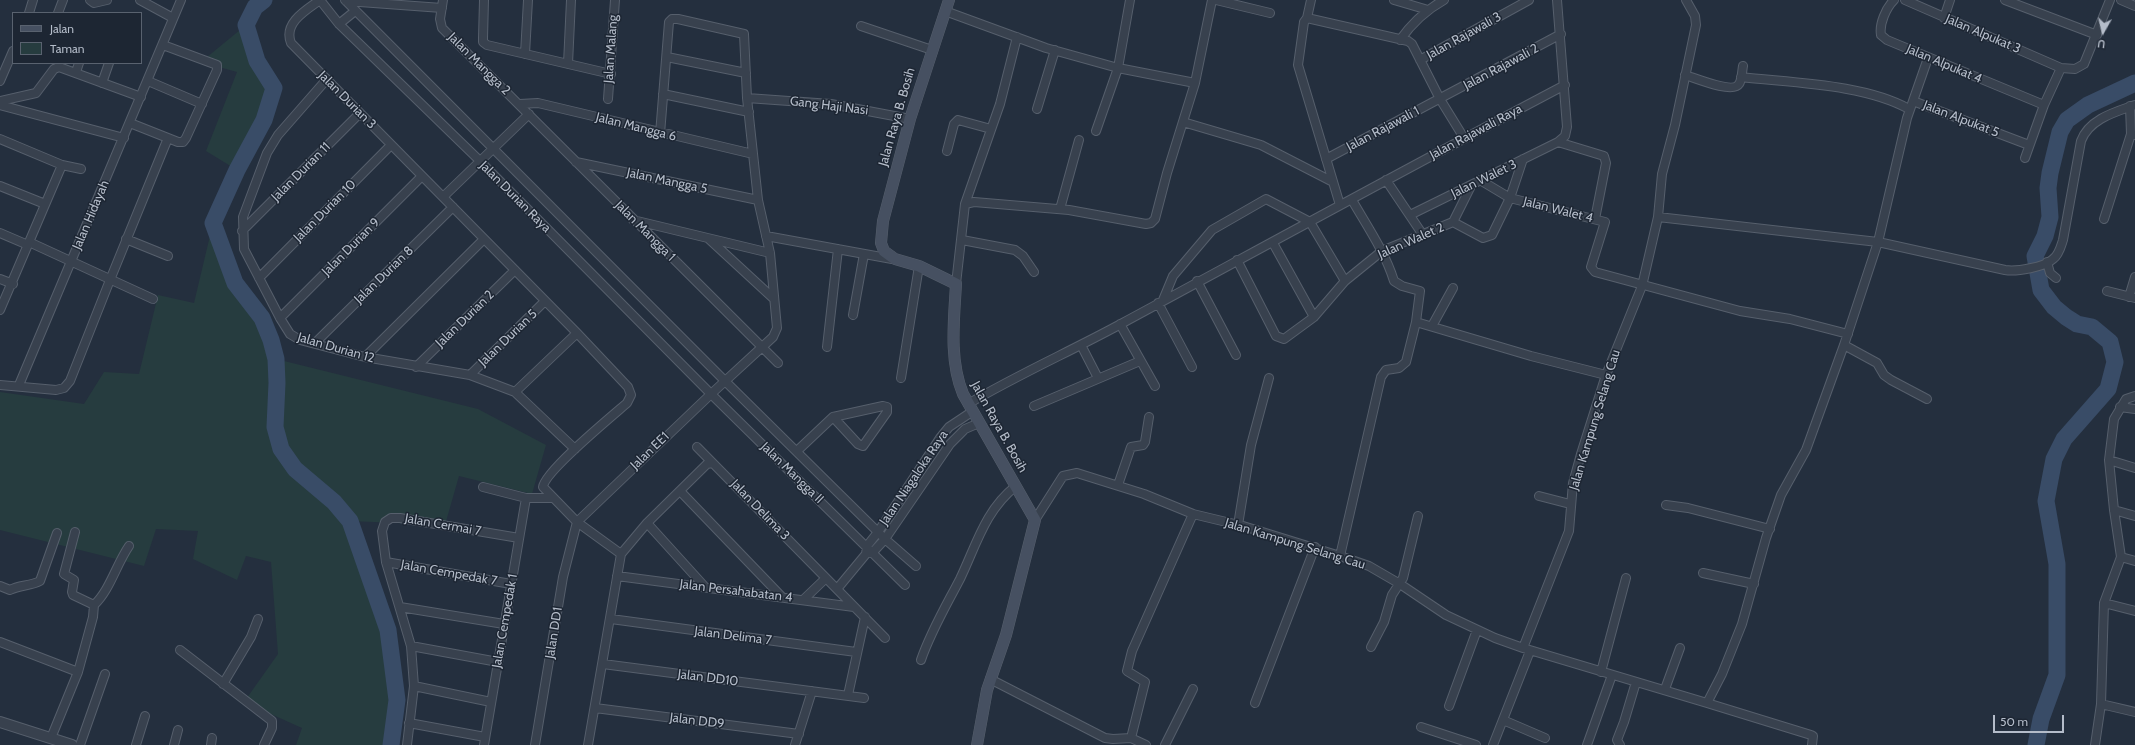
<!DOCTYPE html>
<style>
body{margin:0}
#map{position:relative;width:2135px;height:745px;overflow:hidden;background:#242f3e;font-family:Cabin,sans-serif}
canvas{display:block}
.legend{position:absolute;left:12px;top:12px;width:130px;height:52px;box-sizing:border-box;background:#1d2633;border:1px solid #59626f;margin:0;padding:5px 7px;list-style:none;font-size:12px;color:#b4bcc9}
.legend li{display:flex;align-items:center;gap:8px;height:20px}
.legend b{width:20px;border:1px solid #59626f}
.north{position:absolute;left:2083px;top:12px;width:40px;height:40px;-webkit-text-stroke:3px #1d2633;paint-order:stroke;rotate:188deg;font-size:11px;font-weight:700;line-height:16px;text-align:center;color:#b4bcc9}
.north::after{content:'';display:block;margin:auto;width:14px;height:18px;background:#b4bcc9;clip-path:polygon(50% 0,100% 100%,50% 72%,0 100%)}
.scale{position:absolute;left:1993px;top:715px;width:71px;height:18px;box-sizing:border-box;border:2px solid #b4bcc9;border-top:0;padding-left:5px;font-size:12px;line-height:14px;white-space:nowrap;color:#b4bcc9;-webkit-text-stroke:3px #1d2633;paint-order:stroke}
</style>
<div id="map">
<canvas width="2135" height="745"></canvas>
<ul class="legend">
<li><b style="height:5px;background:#465061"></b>Jalan</li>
<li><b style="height:11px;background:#263c3f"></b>Taman</li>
</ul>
<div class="north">U</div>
<div class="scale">50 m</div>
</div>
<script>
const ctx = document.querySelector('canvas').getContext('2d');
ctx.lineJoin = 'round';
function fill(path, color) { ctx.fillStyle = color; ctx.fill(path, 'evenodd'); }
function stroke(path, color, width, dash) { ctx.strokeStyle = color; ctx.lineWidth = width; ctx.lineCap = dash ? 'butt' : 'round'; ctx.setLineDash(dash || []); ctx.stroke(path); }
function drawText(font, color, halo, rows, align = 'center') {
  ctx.font = font + ' Cabin,sans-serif'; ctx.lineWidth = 3; ctx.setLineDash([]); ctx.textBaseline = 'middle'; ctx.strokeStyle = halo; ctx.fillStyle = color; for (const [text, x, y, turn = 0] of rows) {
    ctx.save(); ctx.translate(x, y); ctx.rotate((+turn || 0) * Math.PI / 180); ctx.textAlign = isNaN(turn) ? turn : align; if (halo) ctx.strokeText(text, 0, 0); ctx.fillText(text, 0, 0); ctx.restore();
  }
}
const green = new Path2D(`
 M 246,25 L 257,61 L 274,88 L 264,120 L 237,170 L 206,151 L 237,72 L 201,62 Z
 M 213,223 L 235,283 L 262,318 L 276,359 L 478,409 L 546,445 L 532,494 L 459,476 L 445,525 L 350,521 L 388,630 L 397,700 L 391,745 L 296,745 L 302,728 L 244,702 L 278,654 L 271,562 L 246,556 L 237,580 L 193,559 L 198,531 L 156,529 L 144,566 L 0,530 L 0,392 L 84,404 L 104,372 L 139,374 L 158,295 L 194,303 Z`);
const river = new Path2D(`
 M 264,0 L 255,7 L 246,25 L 257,61 L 274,88 L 264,120 L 237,170 L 213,223 L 235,283 L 262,318 L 271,340 L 276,359 L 277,383 L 275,427 L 281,449 L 295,469 L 334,502 L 350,521 L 388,630 L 397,700 L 391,745
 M 2036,745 L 2041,719 L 2057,675 L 2057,564 L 2046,501 L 2054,459 L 2064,439 L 2108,389 L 2115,362 L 2110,342 L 2092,327 L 2077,324 L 2066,317 L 2054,307 L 2041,290 L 2035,256 L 2045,236 L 2050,217 L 2048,188 L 2050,173 L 2060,132 L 2067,120 L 2088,105 L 2135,83`);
const minor = new Path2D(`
 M 90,0 L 94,3 L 107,0
 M 140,0 L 173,18
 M 320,0 C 306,10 283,23 291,43 L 577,333 L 628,387 L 631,395 L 627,403 C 612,416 544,472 543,487 L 577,522 L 621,554 L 588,745
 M 320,0 L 339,24 L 479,160 L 711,394 L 905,585
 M 345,0 L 725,381 L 885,539 L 916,566
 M 443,0 L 440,19 L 442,28 L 778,363
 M 484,0 L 483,38 L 483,42 L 487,45 L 611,74
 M 1216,0 L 1270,13
 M 1394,0 L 1428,10
 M 1894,0 C 1886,8 1879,24 1881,35 L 1887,40 L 2044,105
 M 1905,0 L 2061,68 L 2075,69 L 2084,64 L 2110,0
 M 2005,0 L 2097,35
 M 2121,0 L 2135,6
 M 346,1 L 442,8
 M 945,11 L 1046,48 L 1118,68 L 1195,83
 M 29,13 L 33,0
 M 58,13 L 63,0
 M 1307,18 L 1311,0
 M 1944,18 L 1950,0
 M 339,24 L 355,11
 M 861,26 L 932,50
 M 1400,40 C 1412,23 1426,10 1444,0
 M 525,54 L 528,0
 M 667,57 L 746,73
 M 1928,58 L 1913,101 L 2029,145
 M 1420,60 L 1529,0
 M 568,64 L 571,0
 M 76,72 L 79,63
 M 1685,75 C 1695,78 1733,94 1739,84 C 1742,80 1742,71 1743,66
 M 1741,77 C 1793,83 1864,84 1909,109
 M 327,79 L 278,135 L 267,153 L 243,217 L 244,249 L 280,318 L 290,334 L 300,340 L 365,357 L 470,375 L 515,392 L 575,449
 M 0,81 L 13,51
 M 148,81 L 202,104
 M 102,83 L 109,63
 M 663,94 L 749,112
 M 747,98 L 831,104 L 910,119
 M 608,99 L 615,0
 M 0,101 L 36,93 L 54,69 L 59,67 L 141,97
 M 520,104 L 538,103 L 753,154
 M 0,105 L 124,138
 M 2130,106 L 2131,134 L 2135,135
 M 1037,109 L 1055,50
 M 1183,122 L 1261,145 L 1333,182
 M 130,123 L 178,142 L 183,142 L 186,138 L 217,70 L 217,65 L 163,45
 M 1096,131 L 1118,68 L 1130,0
 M 0,139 L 62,165 L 81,169
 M 1558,142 L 1604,156 L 1606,163 L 1595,219
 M 947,151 L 954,124 L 958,120 L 991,129
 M 2025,158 L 2044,105 L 2061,68
 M 1326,159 L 1561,34
 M 576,162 L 758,200
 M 1386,180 L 1423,235
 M 1480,180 L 1510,198 L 1605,222 L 1591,267 L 1595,272 L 1740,311 L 1790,319 L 1848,334
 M 0,186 L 45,204
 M 443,197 L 529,114
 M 1352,200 C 1367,226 1385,252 1394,281 L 1402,286 L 1420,291 L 1416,322
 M 965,204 L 1000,104 L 1017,37
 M 1340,205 L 1298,65 L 1304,22 L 1307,18 L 1408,41 L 1412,44 L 1440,99 L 1464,138
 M 1060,209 L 1079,140
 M 1410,215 L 1558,142 L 1565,136 L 1567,127 L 1557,0
 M 1658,217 L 1878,242 L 2005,270 C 2016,272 2045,267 2053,259 C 2059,255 2061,246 2063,240 L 2081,141 C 2089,119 2115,112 2135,105
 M 2104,219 L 2131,134
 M 633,220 L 770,253
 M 1453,222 L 1471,186
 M 242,231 L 360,113
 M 0,233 L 28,245
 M 766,236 L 892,259
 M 126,239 L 168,256
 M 709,239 L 773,298
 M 962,240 L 1015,250 L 1023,256 L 1034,272
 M 29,242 L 153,299
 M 1273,243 L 1314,317
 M 1237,260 L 1276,336 L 1284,339 L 1314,317 L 1345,281 L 1382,251 L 1453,222 L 1483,238 L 1492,235 L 1510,198 L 1523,159
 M 2047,262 L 2050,273 L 2056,278
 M 259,278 L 391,145
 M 0,279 L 13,284
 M 1197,281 L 1236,355
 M 956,284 L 965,204 L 974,202 L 1069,210 L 1146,224 L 1151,223 L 1155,219 L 1167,173 L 1195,83 L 1212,0
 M 2107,291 L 2135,298
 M 2129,297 L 2135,277
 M 1163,300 L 1173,276 L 1212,230 L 1266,199 L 1310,222 L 1345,281
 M 1158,303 L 1192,367
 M 0,310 L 62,165
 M 853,315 L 864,254
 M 280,318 L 422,176
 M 1120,324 L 1155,386
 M 1432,326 L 1453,288
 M 315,343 L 453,207
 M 1081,345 L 1098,378
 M 1844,345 L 1877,363 L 1884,375 L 1891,380 L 1927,399
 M 827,347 L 838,249
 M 365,357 L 484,239
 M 416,367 L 515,270
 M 470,375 L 545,301
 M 901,378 L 919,266
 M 0,385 L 56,390 L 64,388 L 70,381 L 110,280 L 168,138
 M 19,385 L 181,0
 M 515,392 L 577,333
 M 968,404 C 1017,375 1069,352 1119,325 C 1267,245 1415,164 1565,85
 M 1034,406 L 1140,361
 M 2120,407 L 2135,409
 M 697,447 L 885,638
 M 797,451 L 833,417 L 883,406 L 887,407 L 887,412 L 863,446 L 858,444 L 833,417
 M 2109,460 L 2135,468
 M 1118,485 L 1131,447 L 1143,445 L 1145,442 L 1149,417
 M 483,487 L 526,498 L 553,498
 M 680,491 L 782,597
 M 1539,496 L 1570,504
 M 1666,505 L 1688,508 L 1770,529
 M 2114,510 L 2135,516
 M 1035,520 L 1063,476 L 1077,473 L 1144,494 L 1193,514 L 1243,526 L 1340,556 L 1369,566 L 1400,584 L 1446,615 L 1495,638 L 1523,648 L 1569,531 L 1573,483 L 1581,454 L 1606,375 L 1642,286 L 1658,217 L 1662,174 L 1675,125 L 1696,25 L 1695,16 L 1686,0
 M 647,523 L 705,587
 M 1238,525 L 1251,445 L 1269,378
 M 869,553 L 873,552 L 885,539 L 950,444 L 965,429 L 979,423
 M 621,554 L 647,523 L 707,464 L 712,463
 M 1340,556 L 1381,377 L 1386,370 L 1399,368 L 1406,362 L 1416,322 L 1531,356 L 1606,375
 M 2121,557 L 2135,561
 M 386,562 L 511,584
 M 1703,573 L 1754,584
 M 617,576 L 854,607
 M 0,586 L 10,590 C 19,585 31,586 40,581 L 57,533
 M 837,589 L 866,554 L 867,546 L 878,532 L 940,438 L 949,427 L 973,411
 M 803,600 L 826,578
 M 2104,603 L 2135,611
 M 94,605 C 110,590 116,565 129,546
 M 400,607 L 504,624
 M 611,619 L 856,652
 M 0,642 L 78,672
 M 411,646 L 498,662
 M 1371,647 L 1384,622 L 1392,595 L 1403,578 L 1418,516
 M 1523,648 L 1707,703 L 1722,674 L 1742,624 L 1766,538 L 1781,495 L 1806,450 L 1844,345 L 1878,242 L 1907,118 L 1913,101
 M 180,650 L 272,721 L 272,728 L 264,745
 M 921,660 C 931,631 946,606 960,579 C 976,546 985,510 1016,486
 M 603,664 L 864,698
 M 1601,672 L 1626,578
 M 990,679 L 1105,738 L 1113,739 L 1131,738
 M 223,684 L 251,637 L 258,619
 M 414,686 L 491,702
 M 1665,689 L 1680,648
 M 848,695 L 865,617
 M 1255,703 L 1315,547
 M 1707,703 L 1811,735 L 1813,736 L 1812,745
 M 2101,704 L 2135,712
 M 1449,706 L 1477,630
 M 595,708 L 799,734
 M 1503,720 L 1545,738
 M 409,723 L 485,737
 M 1421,727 L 1476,745
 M 51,738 L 78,672 L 93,617 L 94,605 L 73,595 L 72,592 L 74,580 L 64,574 L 75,532
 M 80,745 L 105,674
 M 136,745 L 145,716
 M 174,745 L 178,730
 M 211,745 L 212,738
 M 407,745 L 414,686 L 411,646 L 386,562 L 382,531 L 385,522 L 391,518 L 400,518 L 519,538
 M 484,745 L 526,498
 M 535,745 L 563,577 L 577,522 L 711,394 L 773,337 L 777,328 L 770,253 L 758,200 L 747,98 L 744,34 L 678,19 L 672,19 L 669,22 L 660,134
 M 795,745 L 812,691
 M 1146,745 L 1131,738 L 1145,682 L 1127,671 L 1132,651 L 1193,514
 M 1165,745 L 1193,689
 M 1493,745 L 1530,651
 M 1587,745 L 1612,675
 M 1620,745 L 1617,740 L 1624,722 L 1636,682
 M 2095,745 L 2101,704 L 2104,603 L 2121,557 L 2114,510 L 2109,460 L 2114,419 L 2126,399 L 2135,396`);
const tertiary = new Path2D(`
 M 0,722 L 72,745`);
const secondary = new Path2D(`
 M 949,0 L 910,119 L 883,221 L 881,243 L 884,251 L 895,259 L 919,266 L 956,284 C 954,320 949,360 963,394 L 1035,520 L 1006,635 L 987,690 L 977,745`);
const streetNames = [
 ["Jalan Alpukat 3",1983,34,23],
 ["Jalan Rajawali 3",1464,36,-29],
 ["Jalan Malang",611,49,-86],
 ["Jalan Mangga 2",479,64,45],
 ["Jalan Alpukat 4",1944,64,23],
 ["Jalan Rajawali 2",1501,67,-28],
 ["Jalan Durian 3",347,100,45],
 ["Gang Haji Nasi",829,106,7],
 ["Jalan Raya B. Bosih",897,117,-74],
 ["Jalan Alpukat 5",1961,119,21],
 ["Jalan Mangga 6",636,127,14],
 ["Jalan Rajawali 1",1383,129,-28],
 ["Jalan Rajawali Raya",1476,132,-28],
 ["Jalan Durian 11",301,172,-45],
 ["Jalan Walet 3",1484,179,-26],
 ["Jalan Mangga 5",667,181,12],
 ["Jalan Durian Raya",515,197,45],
 ["Jalan Walet 4",1558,210,14],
 ["Jalan Durian 10",325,211,-45],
 ["Jalan Hidayah",91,215,-67],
 ["Jalan Mangga 1",645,231,45],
 ["Jalan Walet 2",1411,241,-24],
 ["Jalan Durian 9",351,247,-45],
 ["Jalan Durian 8",384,275,-44],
 ["Jalan Durian 2",465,319,-44],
 ["Jalan Durian 5",508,338,-44],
 ["Jalan Durian 12",336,348,16],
 ["Jalan Kampung Selang Cau",1595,420,-73],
 ["Jalan Raya B. Bosih",999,427,61],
 ["Jalan EE1",650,451,-44],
 ["Jalan Mangga II",792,473,44],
 ["Jalan Niagaloka Raya",914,478,-56],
 ["Jalan Delima 3",760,510,46],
 ["Jalan Cermai 7",443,525,10],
 ["Jalan Kampung Selang Cau",1295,544,17],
 ["Jalan Cempedak 7",449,573,10],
 ["Jalan Persahabatan 4",736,591,7],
 ["Jalan Cempedak 1",505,621,-80],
 ["Jalan DD1",554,633,-81],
 ["Jalan Delima 7",733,636,7],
 ["Jalan DD10",708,678,7],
 ["Jalan DD9",697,721,7]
];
fill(green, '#263c3f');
stroke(river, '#394c67', 17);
stroke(minor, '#565f6c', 10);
stroke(tertiary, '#565f6c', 12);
stroke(secondary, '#565f6c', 12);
stroke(minor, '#38414e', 8);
stroke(tertiary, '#38414e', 10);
stroke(secondary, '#465061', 11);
drawText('13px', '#b4bcc9', '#1d2633', streetNames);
</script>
